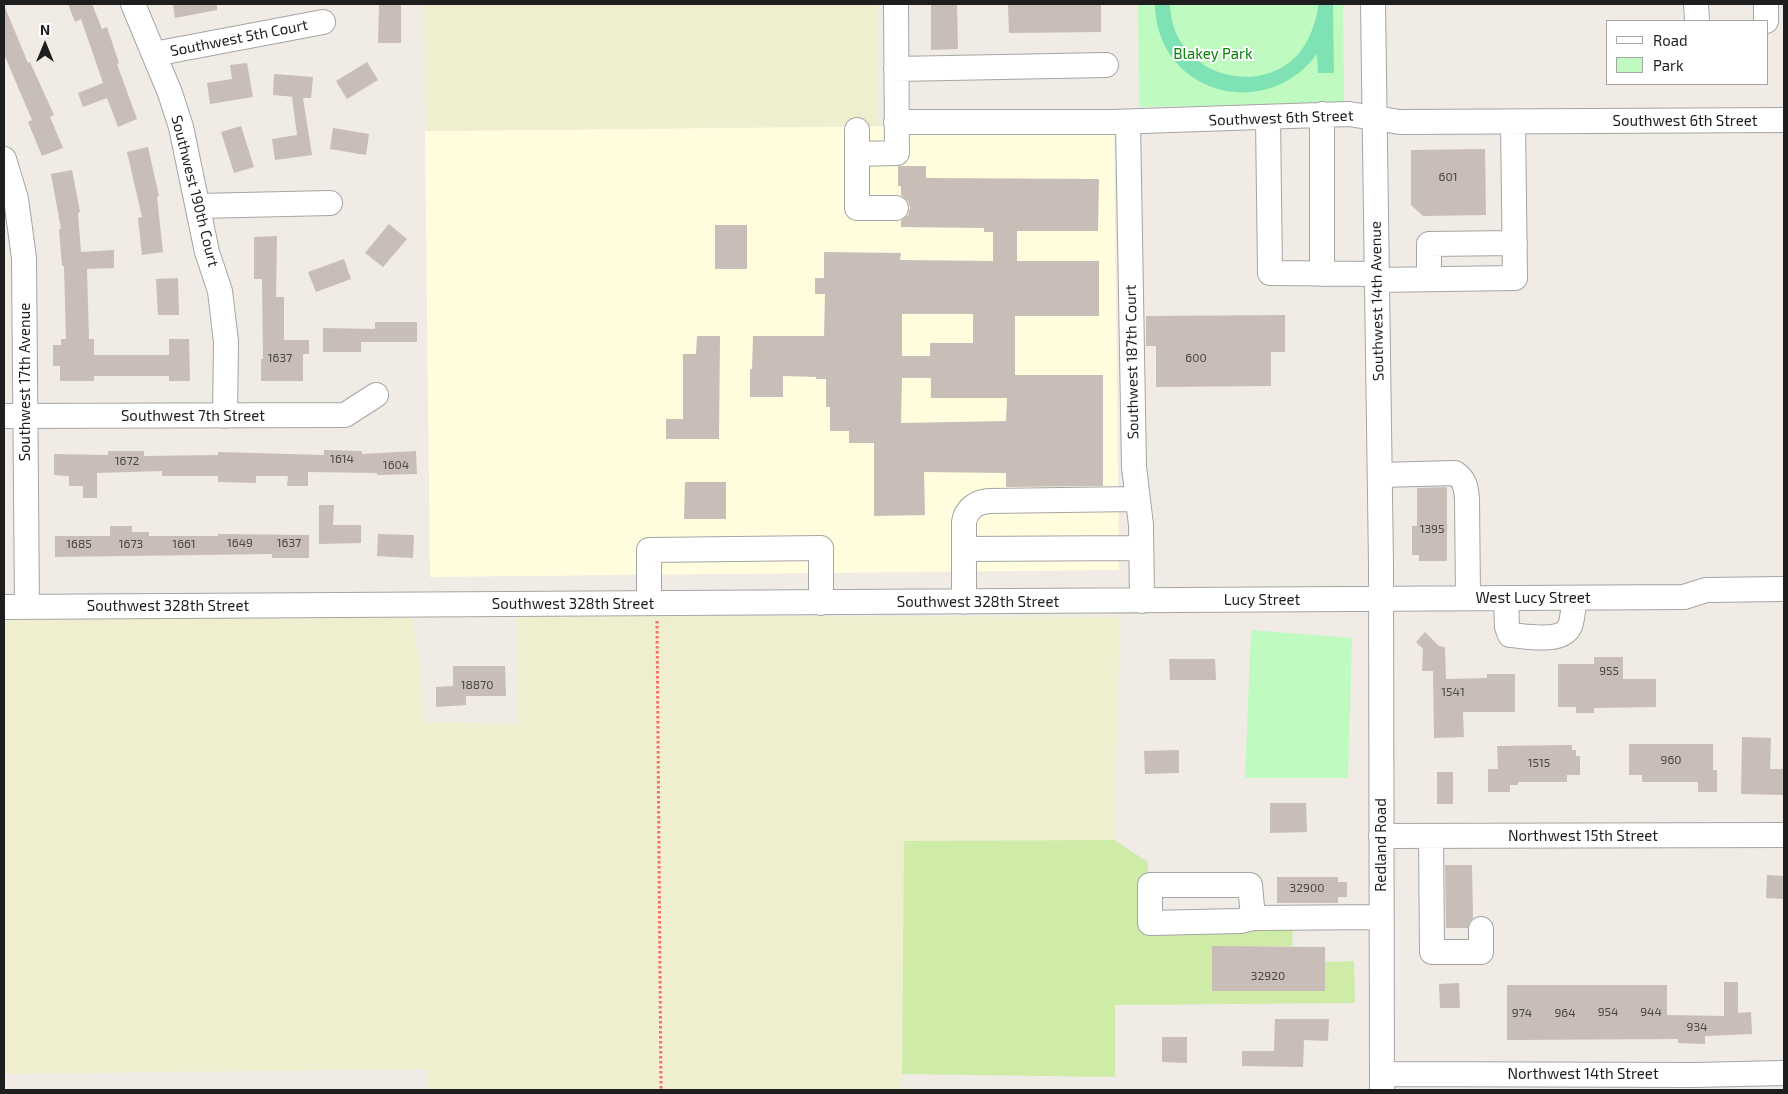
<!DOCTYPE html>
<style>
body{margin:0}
#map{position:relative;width:1788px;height:1094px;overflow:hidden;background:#f0ebe4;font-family:"Exo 2",sans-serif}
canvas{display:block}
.frame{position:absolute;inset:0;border:5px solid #1e1e1e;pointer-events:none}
.legend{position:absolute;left:1606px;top:20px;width:162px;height:65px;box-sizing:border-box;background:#fff;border:1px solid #a5a5a5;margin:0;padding:6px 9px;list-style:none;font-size:15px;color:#1e1e1e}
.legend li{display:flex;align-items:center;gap:10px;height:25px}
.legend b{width:25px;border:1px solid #a5a5a5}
.north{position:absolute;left:20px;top:20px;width:50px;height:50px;-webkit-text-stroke:4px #fff;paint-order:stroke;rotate:0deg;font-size:14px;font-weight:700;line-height:20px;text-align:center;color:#1e1e1e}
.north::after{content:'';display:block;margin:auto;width:18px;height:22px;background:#1e1e1e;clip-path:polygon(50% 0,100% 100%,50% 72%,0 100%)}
</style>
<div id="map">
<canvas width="1788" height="1094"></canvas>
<div class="frame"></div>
<ul class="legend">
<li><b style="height:6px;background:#fff"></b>Road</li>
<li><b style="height:14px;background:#bffbc0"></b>Park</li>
</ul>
<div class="north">N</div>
</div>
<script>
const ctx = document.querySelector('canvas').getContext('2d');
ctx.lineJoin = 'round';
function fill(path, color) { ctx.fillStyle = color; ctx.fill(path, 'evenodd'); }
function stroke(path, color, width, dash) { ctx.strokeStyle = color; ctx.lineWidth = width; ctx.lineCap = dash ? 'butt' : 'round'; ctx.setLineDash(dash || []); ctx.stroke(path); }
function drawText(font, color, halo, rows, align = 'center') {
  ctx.font = font + ' "Exo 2",sans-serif'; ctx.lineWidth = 4; ctx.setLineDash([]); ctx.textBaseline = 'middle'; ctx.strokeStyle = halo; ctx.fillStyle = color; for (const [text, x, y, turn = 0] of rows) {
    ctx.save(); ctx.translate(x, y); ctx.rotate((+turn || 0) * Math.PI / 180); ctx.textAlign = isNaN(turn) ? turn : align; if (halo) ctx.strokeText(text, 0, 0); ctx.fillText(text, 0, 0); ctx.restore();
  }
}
const education = new Path2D(`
 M 1114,124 L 1119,570 L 430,577 L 425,131 Z`);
const farmland = new Path2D(`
 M 424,4 L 877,4 L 878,126 L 425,131 Z
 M 518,615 L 1120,617 L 1114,840 L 904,841 L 902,1090 L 428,1090 L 427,1069 L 4,1074 L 4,619 L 411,617 L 422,674 L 423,722 L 517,724 Z`);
const grass = new Path2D(`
 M 1114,840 L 1148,862 L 1146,930 L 1293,928 L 1292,946 L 1212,947 L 1212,991 L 1325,991 L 1325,962 L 1354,961 L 1355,1003 L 1115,1005 L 1115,1077 L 902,1074 L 904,841 Z`);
const park = new Path2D(`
 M 1138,4 L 1343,4 L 1344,104 L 1139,107 Z
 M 1251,630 L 1352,638 L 1348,778 L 1245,778 Z`);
const pitch = new Path2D(`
 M 1155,4 L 1170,4 C 1171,84 1285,106 1312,30 C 1315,22 1318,13 1318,4 L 1333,4 L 1334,73 L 1318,73 L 1317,54 C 1265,124 1156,93 1155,4 Z`);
const building = new Path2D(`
 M 68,4 L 92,4 L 102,29 L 107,27 L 119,63 L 117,64 L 137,119 L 118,127 L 107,98 L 83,107 L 78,93 L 103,83 L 81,19 L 75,22 Z
 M 173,4 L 217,4 L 217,10 L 175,18 Z
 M 379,4 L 401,5 L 401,43 L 378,43 Z
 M 931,4 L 957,4 L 958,49 L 931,50 Z
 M 1101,4 L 1101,32 L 1009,33 L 1008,5 Z
 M 4,5 L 28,63 L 30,62 L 54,115 L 50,117 L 63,148 L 42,156 L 28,122 L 32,120 L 4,54 Z
 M 367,62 L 378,80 L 347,99 L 336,81 Z
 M 247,63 L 253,97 L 210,104 L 207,83 L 232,79 L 230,65 Z
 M 274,74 L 313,77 L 311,98 L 303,98 L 312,155 L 275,160 L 272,139 L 297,135 L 292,97 L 295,97 L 273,95 Z
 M 241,126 L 254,167 L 234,173 L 221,132 Z
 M 333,128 L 369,134 L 366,155 L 330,149 Z
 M 148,147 L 159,196 L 157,197 L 163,252 L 142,255 L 138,218 L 142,217 L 127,152 Z
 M 1485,149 L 1486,215 L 1423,216 L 1411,205 L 1411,150 Z
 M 898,166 L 926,166 L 926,178 L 1099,179 L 1098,231 L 1017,231 L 1017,261 L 1099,261 L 1099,316 L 1015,316 L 1015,375 L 1103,375 L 1103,486 L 1006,487 L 1006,473 L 924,472 L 925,515 L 874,516 L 874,443 L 849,443 L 849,431 L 830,431 L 830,407 L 826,407 L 826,379 L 816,379 L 816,377 L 783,376 L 783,397 L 750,397 L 750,369 L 752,369 L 753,336 L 824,336 L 825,294 L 815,294 L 815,278 L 824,278 L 824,252 L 901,253 L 900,260 L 993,261 L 993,232 L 984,232 L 984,228 L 901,227 L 901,221 L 908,215 L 910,208 L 908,201 L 901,195 L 901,186 L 898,186 ZM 902,314 L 973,314 L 973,343 L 930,343 L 930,356 L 902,356 ZM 902,378 L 931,378 L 931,398 L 1007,398 L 1006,421 L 901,423 Z
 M 72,170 L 80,212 L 78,213 L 81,252 L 114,250 L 114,268 L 87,269 L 89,339 L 94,339 L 94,355 L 169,355 L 169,339 L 189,339 L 190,381 L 169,381 L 169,376 L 94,376 L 94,381 L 60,381 L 60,366 L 53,366 L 53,345 L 61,345 L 61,339 L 66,339 L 64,266 L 62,266 L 59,229 L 61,229 L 51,174 Z
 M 389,224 L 407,239 L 383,267 L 365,253 Z
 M 715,225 L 747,225 L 747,269 L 715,269 Z
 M 277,236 L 276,297 L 284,297 L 284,340 L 309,340 L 309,354 L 303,354 L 303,381 L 261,381 L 261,359 L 263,359 L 262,279 L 254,279 L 254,237 Z
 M 344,259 L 351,279 L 316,292 L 308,272 Z
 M 178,278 L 179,315 L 158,315 L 156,279 Z
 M 1285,315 L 1285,352 L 1271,352 L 1271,386 L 1156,387 L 1156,346 L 1146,346 L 1146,316 Z
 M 375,322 L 417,322 L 417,342 L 361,342 L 361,352 L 323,352 L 323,328 L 375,329 Z
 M 697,336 L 720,336 L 719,439 L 666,439 L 666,419 L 683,419 L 683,354 L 696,354 Z
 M 324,450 L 362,451 L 362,454 L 416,451 L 417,474 L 377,475 L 377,473 L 308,472 L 308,486 L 287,486 L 288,476 L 256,476 L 256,483 L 218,482 L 218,476 L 162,476 L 162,471 L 97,473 L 97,498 L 83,498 L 83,486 L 69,486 L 69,476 L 54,475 L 54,454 L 108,455 L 108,451 L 144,451 L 144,456 L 218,455 L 218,452 L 324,455 Z
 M 685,482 L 726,482 L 726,519 L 684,519 Z
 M 1447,487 L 1447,561 L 1419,561 L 1419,555 L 1412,555 L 1412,526 L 1417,526 L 1417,488 Z
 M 319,505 L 334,505 L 333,525 L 361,525 L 361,543 L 319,544 Z
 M 110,526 L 132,526 L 132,532 L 149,532 L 149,536 L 218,536 L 218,534 L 309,535 L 309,558 L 272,558 L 272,554 L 55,557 L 55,536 L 110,536 Z
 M 378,534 L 414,535 L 413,558 L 377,556 Z
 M 1425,632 L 1439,646 L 1445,647 L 1446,679 L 1487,678 L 1487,674 L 1515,674 L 1515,712 L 1463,712 L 1464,737 L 1434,738 L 1433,671 L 1422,671 L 1423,649 L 1416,642 Z
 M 1594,657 L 1623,657 L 1623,679 L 1656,679 L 1656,707 L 1594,708 L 1594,713 L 1576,713 L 1576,707 L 1558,707 L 1558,664 L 1594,664 Z
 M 1169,659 L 1215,659 L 1216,680 L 1170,680 Z
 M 453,666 L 505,666 L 506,696 L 466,696 L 466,705 L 436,707 L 436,687 L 453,686 Z
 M 1742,737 L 1771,738 L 1770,769 L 1784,769 L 1784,795 L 1741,794 Z
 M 1629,744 L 1713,744 L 1713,770 L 1717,770 L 1717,792 L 1698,792 L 1698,782 L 1642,782 L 1642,775 L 1629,775 Z
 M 1572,745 L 1572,750 L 1576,750 L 1576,756 L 1580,756 L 1580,775 L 1567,775 L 1567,782 L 1518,782 L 1518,785 L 1510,785 L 1510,792 L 1488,792 L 1488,769 L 1498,769 L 1497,746 Z
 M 1179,750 L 1179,773 L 1145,774 L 1144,751 Z
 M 1437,772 L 1453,772 L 1453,804 L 1437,804 Z
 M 1270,803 L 1306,803 L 1307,832 L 1270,833 Z
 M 1445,865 L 1472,865 L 1473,918 L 1469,923 L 1468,928 L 1446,928 Z
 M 1767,875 L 1784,876 L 1784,899 L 1766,898 Z
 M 1277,877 L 1338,877 L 1338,882 L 1347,882 L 1347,897 L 1338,897 L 1338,903 L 1277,903 Z
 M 1212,946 L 1325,947 L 1325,991 L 1212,991 Z
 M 1724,982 L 1738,982 L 1738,1013 L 1751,1012 L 1752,1034 L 1705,1036 L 1705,1044 L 1678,1043 L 1678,1039 L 1507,1040 L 1507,985 L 1667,985 L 1667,1015 L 1724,1016 Z
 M 1459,983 L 1460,1008 L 1440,1008 L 1439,984 Z
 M 1275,1019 L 1329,1019 L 1328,1041 L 1304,1040 L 1303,1067 L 1242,1066 L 1242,1051 L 1274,1051 Z
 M 1162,1037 L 1187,1037 L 1187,1063 L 1162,1062 Z`);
const path = new Path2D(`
 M 657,621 L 661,1090`);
const minor = new Path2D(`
 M 133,4 L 170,93 L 181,127 L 207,252 L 220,291 L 226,342 L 225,416
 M 1373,4 L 1381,565 L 1382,1090
 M 1696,4 L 1697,21
 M 1766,4 L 1766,21
 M 154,54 L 323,22
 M 896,69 L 1106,65
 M 1322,114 L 1322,274
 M 1268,117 L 1270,273 L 1377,274
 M 896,122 L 1113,122 L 1349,114 L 1400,122 L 1784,120
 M 1128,122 L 1134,467 L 1141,525 L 1142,601
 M 857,130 L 857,208 L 896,208
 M 857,154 L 897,153 L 896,4
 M 4,159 L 16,199 L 24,258 L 27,607
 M 198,206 L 330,203
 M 1429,279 L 1429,244 L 1515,243
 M 1377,280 L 1515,278 L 1513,122
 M 4,416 L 345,415 L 376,395
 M 1380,475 L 1455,473 C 1465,480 1466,487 1467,499 L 1468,598
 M 964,549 L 1141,548
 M 1506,598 L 1507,627 L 1510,635 C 1526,636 1562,644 1570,626 C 1573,618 1573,607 1575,598
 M 964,602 L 964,522 C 966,509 976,502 989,501 L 1137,499
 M 649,603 L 649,550 L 821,548 L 821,603
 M 4,607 L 1684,597 L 1706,590 L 1784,589
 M 1381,836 L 1784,835
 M 1431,836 L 1432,952 L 1481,952 L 1481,929
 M 1253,918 L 1250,885 L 1150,885 L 1150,923 L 1240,921 L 1253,918 L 1381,917
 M 1382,1074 L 1694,1075 L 1784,1073`);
const numberNames = [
 ["601",1448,177],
 ["1637",280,358],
 ["600",1196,358],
 ["1614",342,459],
 ["1672",127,461],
 ["1604",396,465],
 ["1395",1432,529],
 ["1649",240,543],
 ["1637",289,543],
 ["1685",79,544],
 ["1673",131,544],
 ["1661",184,544],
 ["955",1609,671],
 ["18870",477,685],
 ["1541",1453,692],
 ["960",1671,760],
 ["1515",1539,763],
 ["32900",1307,888],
 ["32920",1268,976],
 ["954",1608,1012],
 ["944",1651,1012],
 ["974",1522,1013],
 ["964",1565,1013],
 ["934",1697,1027]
];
const streetNames = [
 ["Southwest 5th Court",239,38,-11],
 ["Southwest 6th Street",1281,118,-2],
 ["Southwest 6th Street",1685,121],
 ["Southwest 190th Court",195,191,76],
 ["Southwest 14th Avenue",1377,301,-91],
 ["Southwest 187th Court",1132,362,-91],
 ["Southwest 17th Avenue",25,382,-90],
 ["Southwest 7th Street",193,416],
 ["West Lucy Street",1533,598],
 ["Lucy Street",1262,600],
 ["Southwest 328th Street",978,602],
 ["Southwest 328th Street",573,604],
 ["Southwest 328th Street",168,606],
 ["Northwest 15th Street",1583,836],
 ["Redland Road",1381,845,-90],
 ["Northwest 14th Street",1583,1074]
];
const parkNames = [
 ["Blakey Park",1213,54]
];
fill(education, '#fffdde');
fill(farmland, '#efefcf');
fill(grass, '#ceeca8');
fill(park, '#bffbc0');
fill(pitch, '#7fe2b5');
fill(building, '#c8bdb7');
stroke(minor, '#a5a5a5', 26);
stroke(path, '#ff6b66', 3, [2.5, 2.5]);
stroke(minor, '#fff', 24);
drawText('12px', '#484644', null, numberNames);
drawText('15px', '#1e1e1e', '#fff', streetNames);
drawText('15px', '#078209', '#fff', parkNames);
</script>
